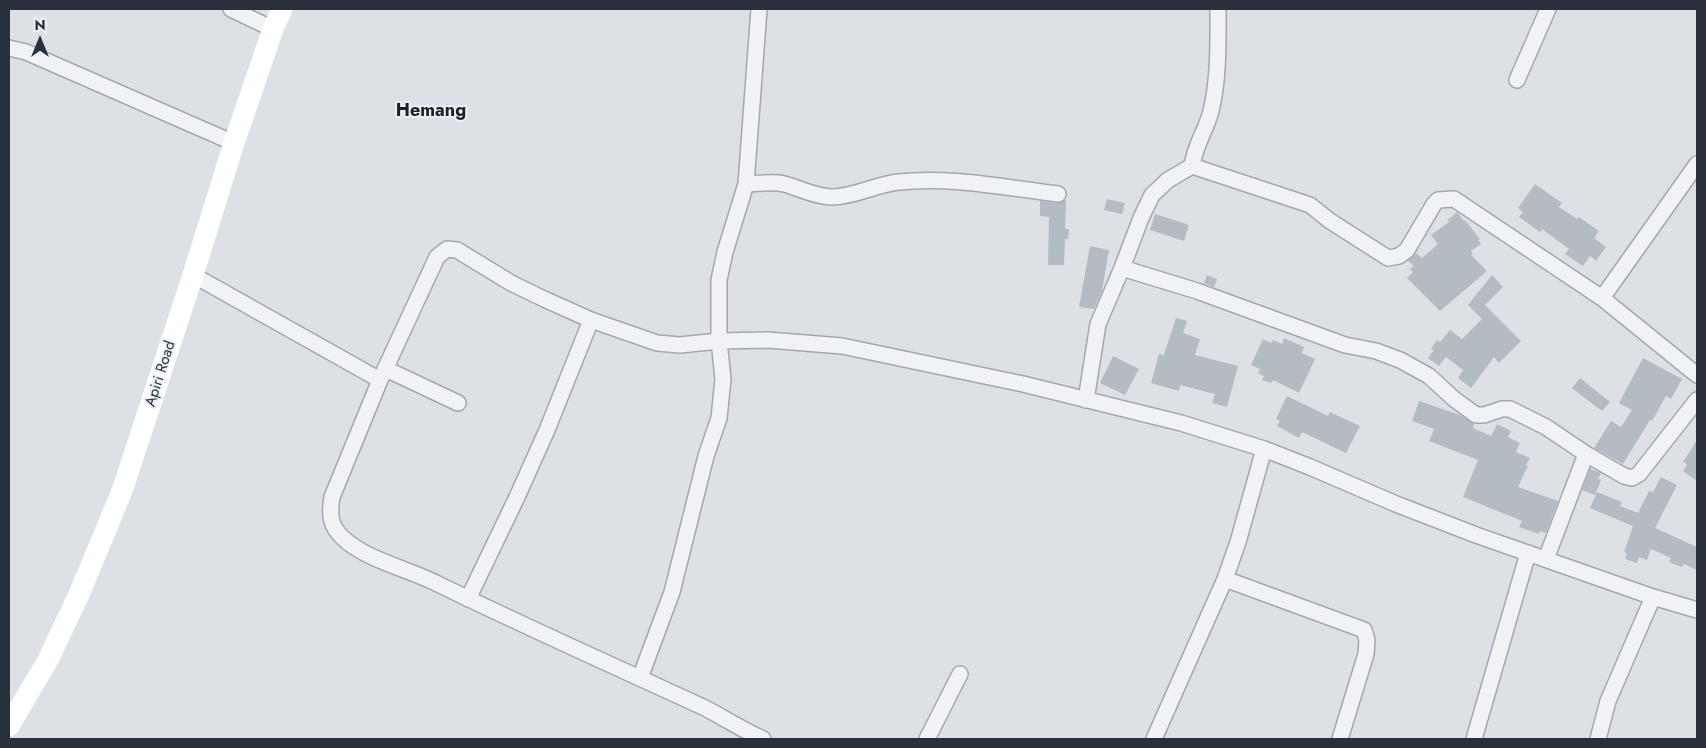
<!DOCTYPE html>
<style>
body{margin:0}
#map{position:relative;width:1706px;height:748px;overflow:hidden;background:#dde1e6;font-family:Jost,sans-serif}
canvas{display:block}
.frame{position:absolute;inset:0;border:10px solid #28303c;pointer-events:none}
.north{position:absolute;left:15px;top:15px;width:50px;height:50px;-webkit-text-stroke:4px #ecf0f4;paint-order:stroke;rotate:0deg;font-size:14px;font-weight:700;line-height:20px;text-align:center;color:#28303c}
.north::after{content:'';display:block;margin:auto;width:18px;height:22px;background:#28303c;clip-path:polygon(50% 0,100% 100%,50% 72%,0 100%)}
</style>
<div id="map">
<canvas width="1706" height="748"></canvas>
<div class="frame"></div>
<div class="north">N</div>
</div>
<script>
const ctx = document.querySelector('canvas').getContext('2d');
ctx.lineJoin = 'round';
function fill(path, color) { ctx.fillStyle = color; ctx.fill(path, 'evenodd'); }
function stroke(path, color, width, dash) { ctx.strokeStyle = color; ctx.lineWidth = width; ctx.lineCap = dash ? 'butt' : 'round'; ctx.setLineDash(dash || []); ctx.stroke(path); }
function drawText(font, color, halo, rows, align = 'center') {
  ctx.font = font + ' Jost,sans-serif'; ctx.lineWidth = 4; ctx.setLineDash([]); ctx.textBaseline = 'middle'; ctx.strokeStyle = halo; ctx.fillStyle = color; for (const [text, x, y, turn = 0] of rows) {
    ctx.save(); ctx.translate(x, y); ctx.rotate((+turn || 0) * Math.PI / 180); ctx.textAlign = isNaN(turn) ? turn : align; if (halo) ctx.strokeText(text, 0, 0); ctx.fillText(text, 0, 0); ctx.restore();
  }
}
const building = new Path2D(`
 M 1535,184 L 1562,203 L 1559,207 L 1577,219 L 1579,217 L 1599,231 L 1594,238 L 1606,247 L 1596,261 L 1590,256 L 1583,266 L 1565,254 L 1569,249 L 1542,229 L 1540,232 L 1519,217 L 1523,212 L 1518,208 Z
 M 1107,199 L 1125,203 L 1122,214 L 1104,210 Z
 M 1066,200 L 1065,229 L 1069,229 L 1068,239 L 1065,239 L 1064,265 L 1048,265 L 1049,217 L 1040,216 L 1040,201 L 1057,203 Z
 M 1457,212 L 1464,221 L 1465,220 L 1480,239 L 1478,240 L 1481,244 L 1471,251 L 1473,254 L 1471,255 L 1487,271 L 1440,311 L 1407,278 L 1413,272 L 1410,269 L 1414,266 L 1408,261 L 1416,253 L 1422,258 L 1438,244 L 1431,235 L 1449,222 L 1448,220 Z
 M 1155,214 L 1189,225 L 1184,241 L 1150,230 Z
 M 1090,246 L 1109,250 L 1102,291 L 1094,309 L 1079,307 Z
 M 1207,275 L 1217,279 L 1214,287 L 1204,283 Z
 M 1492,275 L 1503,287 L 1485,305 L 1521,341 L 1499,363 L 1494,357 L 1471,388 L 1458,378 L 1463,370 L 1446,357 L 1439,366 L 1428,358 L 1434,350 L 1431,349 L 1437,340 L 1440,342 L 1450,330 L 1462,339 L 1482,319 L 1468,305 Z
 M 1176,318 L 1187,321 L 1183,333 L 1200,339 L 1195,355 L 1238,366 L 1227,407 L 1212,403 L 1215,394 L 1180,385 L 1179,391 L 1151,383 L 1159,354 L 1164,355 Z
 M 1284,338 L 1304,347 L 1302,353 L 1315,359 L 1299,393 L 1273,380 L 1271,383 L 1262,380 L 1264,376 L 1258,373 L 1260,369 L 1251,365 L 1263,339 L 1271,343 L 1273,340 L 1282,344 Z
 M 1113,356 L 1139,369 L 1125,395 L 1100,383 Z
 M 1643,358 L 1682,379 L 1671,399 L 1666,396 L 1652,421 L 1650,420 L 1623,464 L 1594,448 L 1611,421 L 1621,427 L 1632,410 L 1619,403 Z
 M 1580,378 L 1610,402 L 1602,411 L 1572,388 Z
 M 1287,396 L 1328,416 L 1330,412 L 1360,426 L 1346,453 L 1302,432 L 1299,438 L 1277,426 L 1280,421 L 1276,419 Z
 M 1419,401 L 1460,415 L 1474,424 L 1473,428 L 1491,436 L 1497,424 L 1511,431 L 1508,437 L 1520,443 L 1516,452 L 1530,458 L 1526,465 L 1528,466 L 1518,487 L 1558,501 L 1546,533 L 1540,531 L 1539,534 L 1519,527 L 1522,521 L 1463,497 L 1478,460 L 1429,441 L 1434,429 L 1412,421 Z
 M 1697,440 L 1697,481 L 1683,471 L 1687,464 L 1683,462 Z
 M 1590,469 L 1601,473 L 1598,479 L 1601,480 L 1595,495 L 1582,490 Z
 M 1661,477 L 1677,485 L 1655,528 L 1697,547 L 1697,570 L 1684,564 L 1682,567 L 1669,562 L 1671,558 L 1651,549 L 1647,560 L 1639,557 L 1637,563 L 1625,559 L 1627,553 L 1624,552 L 1633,526 L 1590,508 L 1597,492 L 1622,502 L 1620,506 L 1638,513 L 1649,491 L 1653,492 Z`);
const street = new Path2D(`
 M 231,9 L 273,29
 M 1218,9 C 1218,42 1219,78 1211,111 C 1206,131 1195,144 1192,166 L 1310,205 L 1330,221 L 1388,258 L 1399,256 L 1407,250 L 1434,204 L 1438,200 L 1454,199 L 1602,298
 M 9,48 L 26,52 L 234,143
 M 1517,80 L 1548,9
 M 1697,164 L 1602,298 L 1697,375
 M 746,184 C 758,184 772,181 784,184 C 800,188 815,197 832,197 C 855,197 876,184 899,182 C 950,176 1007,188 1058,194
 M 1122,268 L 1197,291 L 1345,345 L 1376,351 L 1400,360 L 1429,376 L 1454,399 L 1476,415 L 1484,415 L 1502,409 L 1510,409 L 1546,427 L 1586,454 L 1624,476 L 1632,478 L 1639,474 L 1697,400
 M 193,275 L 380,380
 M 386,369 L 458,403
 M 1086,400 L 1098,324 L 1122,268 L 1141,218 L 1152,195 L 1168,180 L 1192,166
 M 1546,559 L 1586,454
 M 1225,579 L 1364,630 L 1367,640 L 1366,654 L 1340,739
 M 468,599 L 517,497 L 547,430 L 591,320
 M 640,678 L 672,592 L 706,456 L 719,418 L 723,379 L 719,341 L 719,280 L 725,252 L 746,184 L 759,9
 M 763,739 C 742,730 723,717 703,707 C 614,666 526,627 438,584 C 409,569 366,560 343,538 C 330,526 329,514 332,497 L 380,380 L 437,257 L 447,249 L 457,250 L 511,283 L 544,299 L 591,320 L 657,343 L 680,345 L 719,341 L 768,340 L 842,346 L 1023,384 L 1181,423 L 1264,449 L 1310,467 L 1396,504 L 1476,535 L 1653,597 L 1697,610
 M 927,739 L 960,674
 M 1154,739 L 1225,579 L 1238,542 L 1264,449
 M 1474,739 L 1528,553
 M 1598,739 L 1608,701 L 1653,597`);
const secondary = new Path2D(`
 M 9,726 L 48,660 L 80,592 L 122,491 L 193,275 L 234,143 L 273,29 L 282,9`);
const streetNames = [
 ["Apiri Road",161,374,-72]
];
const quarterNames = [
 ["Hemang",431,112]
];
fill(building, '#b5bbc3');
stroke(street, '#a3a8b0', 18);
stroke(street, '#f0f2f5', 15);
stroke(secondary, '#fff', 21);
drawText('15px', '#28303c', '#ecf0f4', streetNames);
drawText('bold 18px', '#1a212d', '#ecf0f4', quarterNames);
</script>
